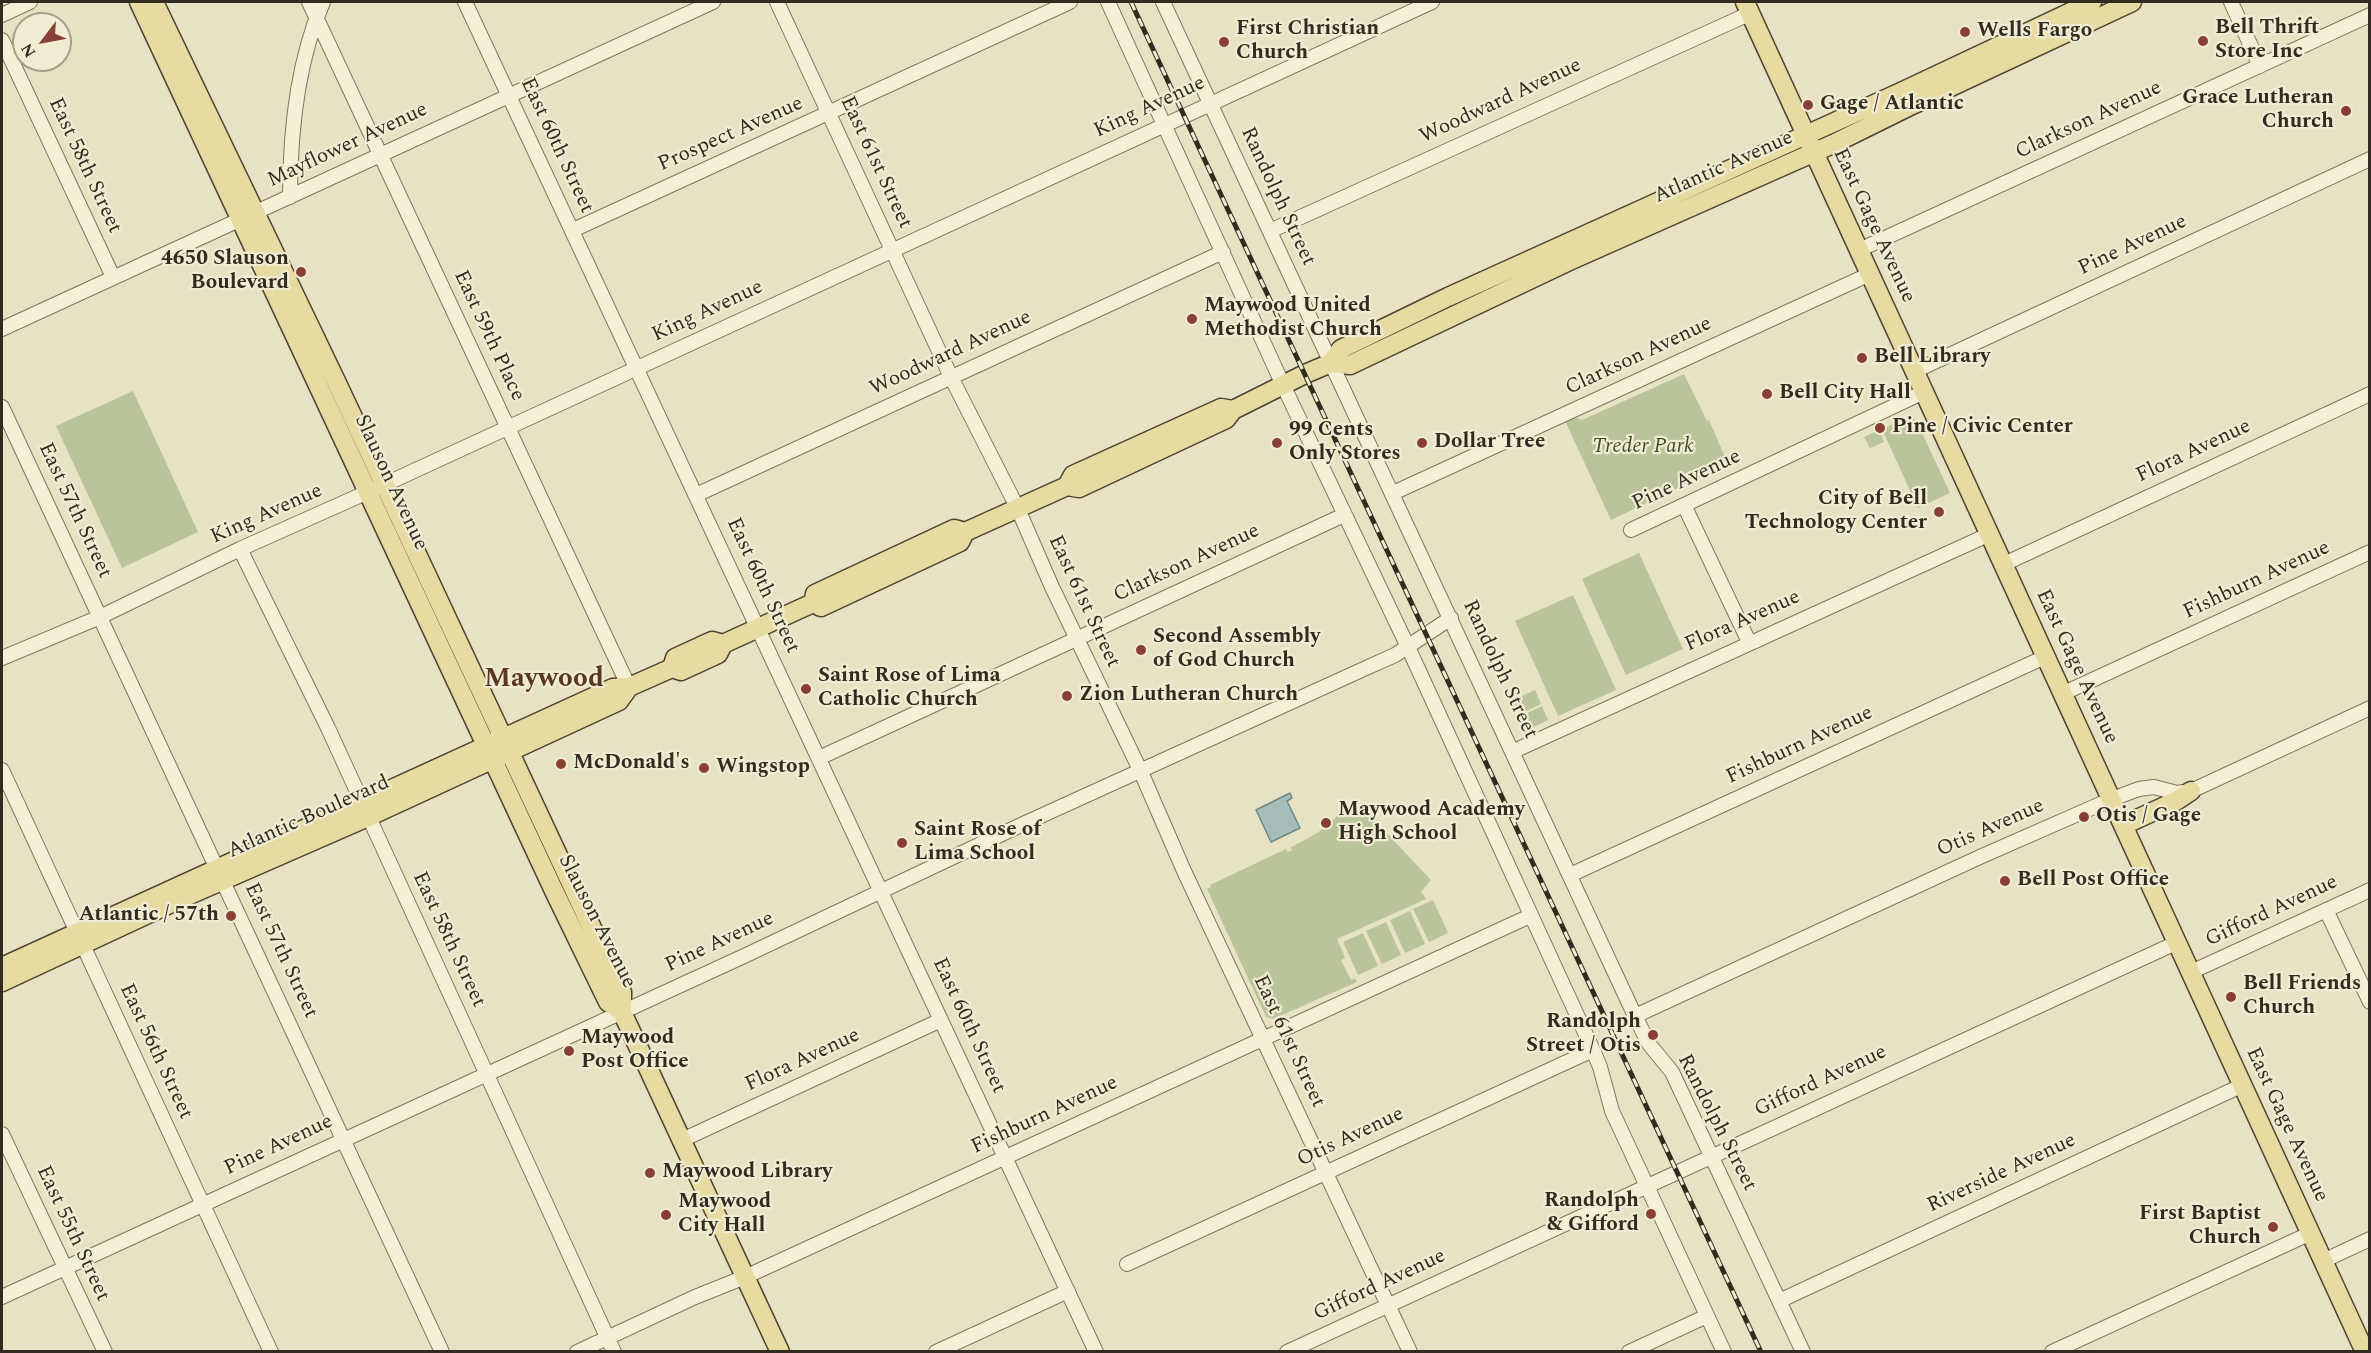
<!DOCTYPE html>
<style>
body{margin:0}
#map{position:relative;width:2371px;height:1353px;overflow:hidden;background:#e8e2c4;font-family:Spectral,serif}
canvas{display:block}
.frame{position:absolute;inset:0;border:3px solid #322b1f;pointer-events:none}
.north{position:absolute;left:12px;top:12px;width:60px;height:60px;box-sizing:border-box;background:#f0ecd3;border:2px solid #a49f8b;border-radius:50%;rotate:238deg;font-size:16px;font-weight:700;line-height:24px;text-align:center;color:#322b1f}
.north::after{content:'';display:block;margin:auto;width:21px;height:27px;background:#884035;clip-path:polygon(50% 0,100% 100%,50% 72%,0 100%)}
</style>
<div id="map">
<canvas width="2371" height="1353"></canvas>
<div class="frame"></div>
<div class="north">N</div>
</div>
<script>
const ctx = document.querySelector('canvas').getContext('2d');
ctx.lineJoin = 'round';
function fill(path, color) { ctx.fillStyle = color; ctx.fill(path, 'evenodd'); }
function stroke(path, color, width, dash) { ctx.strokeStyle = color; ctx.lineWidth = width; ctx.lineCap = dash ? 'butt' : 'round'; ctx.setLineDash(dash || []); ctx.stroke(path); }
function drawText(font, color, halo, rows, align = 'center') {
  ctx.font = font + ' Spectral,serif'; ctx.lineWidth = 4.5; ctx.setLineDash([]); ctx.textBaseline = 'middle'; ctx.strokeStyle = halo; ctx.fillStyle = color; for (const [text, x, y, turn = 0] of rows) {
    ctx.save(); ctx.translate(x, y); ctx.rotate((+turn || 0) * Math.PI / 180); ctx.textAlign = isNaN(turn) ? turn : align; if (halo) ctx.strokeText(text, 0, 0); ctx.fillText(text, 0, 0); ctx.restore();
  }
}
const green = new Path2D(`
 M 1684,374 L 1707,421 L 1709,420 L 1728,464 L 1611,520 L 1565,421 L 1574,417 L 1582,420 Z
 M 133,391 L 198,532 L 122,568 L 56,426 Z
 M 1908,417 L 1916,420 L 1950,493 L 1918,508 L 1882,429 Z
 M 1879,430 L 1884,442 L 1870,448 L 1864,437 Z
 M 1639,553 L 1683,649 L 1626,675 L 1582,579 Z
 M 1573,595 L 1616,690 L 1558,716 L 1515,621 Z
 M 1535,690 L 1541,704 L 1520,714 L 1513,700 Z
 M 1542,706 L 1548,720 L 1527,730 L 1521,716 Z
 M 1362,807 L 1431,880 L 1421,892 L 1426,899 L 1337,939 L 1345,958 L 1341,960 L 1351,980 L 1355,978 L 1357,982 L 1273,1019 L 1266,1017 L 1207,889 L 1211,887 L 1210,885 L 1286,849 L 1288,852 L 1292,850 L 1291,847 C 1312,837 1328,828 1343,809 L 1352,810 Z
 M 1433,900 L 1448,933 L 1429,942 L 1413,909 Z
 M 1410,911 L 1425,944 L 1405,953 L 1390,920 Z
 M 1386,922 L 1401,955 L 1382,964 L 1366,931 Z
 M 1363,933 L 1378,966 L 1358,975 L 1343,942 Z`);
const water = new Path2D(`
 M 1290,793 L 1292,798 L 1287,801 L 1300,828 L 1271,842 L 1256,810 Z`);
const minor = new Path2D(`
 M 309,2 L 629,687
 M 465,2 L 1096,1352
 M 777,2 L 951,377 L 1018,509 L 1052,587 L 1141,772 L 1184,871 L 1410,1352
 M 1108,2 L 1283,385 L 1408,647 L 1593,1050 L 1600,1067 L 1612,1111 L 1724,1352
 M 1163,2 L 1635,1016 L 1649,1044 L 1672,1072 L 1803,1352
 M 2231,2 L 2260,66
 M 2,15 L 30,2
 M 2,40 L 113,277
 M 290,197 C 290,131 297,62 323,2
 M 573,230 L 1070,2
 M 1270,231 L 1751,13
 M 1859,250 L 2370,15
 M 2,329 L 713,2
 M 1915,371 L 2370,159
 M 2,407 L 442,1352
 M 1393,493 L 1870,274
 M 696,495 L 1223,252
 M 1684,505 L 1749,642
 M 1631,530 L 1924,392
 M 240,549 L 328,728 L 614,1352
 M 2004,564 L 2370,394
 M 2,658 L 100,617 L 240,549 L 379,487 L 1432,2
 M 2064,693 L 2370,552
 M 1514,751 L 1990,534
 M 819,758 L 1344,515
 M 2,770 L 271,1352
 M 1570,875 L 2047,656
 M 2326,910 L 2370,1002
 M 2191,972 L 2370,890
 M 1635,1016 L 1982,856 L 2112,799 L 2139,789 L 2154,787 L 2177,793 L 2191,791 L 2370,708
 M 2,1134 L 105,1352
 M 682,1140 L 941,1020
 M 2323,1261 L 2370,1239
 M 1127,1264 L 1593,1050
 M 2,1297 L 742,957 L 1021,825 L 1366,668 L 1395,655 L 1451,618
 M 1779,1301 L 2243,1085
 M 577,1352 L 695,1297 L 745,1277 L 1530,916
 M 936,1352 L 1068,1291
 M 1287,1352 L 2178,942
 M 1629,1352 L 1707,1316
 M 2052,1352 L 2311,1233`);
const major = new Path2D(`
 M 139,2 L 555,893 L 608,1002 L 622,1012
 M 154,2 L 336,381 L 622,992 L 622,1012 L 780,1352
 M 1745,2 L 2365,1352
 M 1331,363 L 1341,349 L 1448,297 L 1901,92 L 2092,2
 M 1067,486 L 1073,475 L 1221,408 L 1233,410
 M 813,603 L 821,607 L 960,542 L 965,532 L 1067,486 L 1079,488 L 1226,419 L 1233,410 L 1305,374 L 1331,363 L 1350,365 L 1567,262 L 1833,144 L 1910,106 L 2132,2
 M 672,668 L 675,658 L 712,641 L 723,644
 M 2124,825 L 2176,801 L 2191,791
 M 2,967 L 613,688 L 629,687 L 672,668 L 681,671 L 718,654 L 723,644 L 813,603 L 815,594 L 954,529 L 965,532
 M 2,982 L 178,900 L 368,817 L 619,701 L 629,687`);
const rail = new Path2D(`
 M 1131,2 L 1761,1352`);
const markers = [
 [1965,32,6,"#884035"],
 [2203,41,6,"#884035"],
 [1224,42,6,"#884035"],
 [1808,105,6,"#884035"],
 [2346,111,6,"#884035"],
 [301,272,6,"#884035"],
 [1192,319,6,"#884035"],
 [1862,358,6,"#884035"],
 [1767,394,6,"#884035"],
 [1880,428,6,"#884035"],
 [1277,443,6,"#884035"],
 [1422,443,6,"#884035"],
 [1939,512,6,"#884035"],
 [1141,650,6,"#884035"],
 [806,689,6,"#884035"],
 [1067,696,6,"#884035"],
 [561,764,6,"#884035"],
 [704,768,6,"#884035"],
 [2084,817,6,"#884035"],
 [1326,823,6,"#884035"],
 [902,843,6,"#884035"],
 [2005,881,6,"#884035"],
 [231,916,6,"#884035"],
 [2231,997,6,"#884035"],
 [1653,1035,6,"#884035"],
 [569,1051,6,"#884035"],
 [650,1173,6,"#884035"],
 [1651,1214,6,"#884035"],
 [666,1215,6,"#884035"],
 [2273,1227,6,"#884035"]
];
const poiNames = [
 ["Bell Thrift",2215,29],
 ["Store Inc",2215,53],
 ["First Christian",1236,30],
 ["Church",1236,54],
 ["Wells Fargo",1977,32],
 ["Grace Lutheran",2334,99,"right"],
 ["Church",2334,123,"right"],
 ["Gage / Atlantic",1820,105],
 ["4650 Slauson",289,260,"right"],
 ["Boulevard",289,284,"right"],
 ["Maywood United",1204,307],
 ["Methodist Church",1204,331],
 ["Bell Library",1874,358],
 ["Bell City Hall",1779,394],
 ["Pine / Civic Center",1892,428],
 ["99 Cents",1289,431],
 ["Only Stores",1289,455],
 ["Dollar Tree",1434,443],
 ["City of Bell",1927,500,"right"],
 ["Technology Center",1927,524,"right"],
 ["Second Assembly",1153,638],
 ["of God Church",1153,662],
 ["Saint Rose of Lima",818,677],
 ["Catholic Church",818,701],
 ["Zion Lutheran Church",1079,696],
 ["McDonald's",573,764],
 ["Wingstop",716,768],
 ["Maywood Academy",1338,811],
 ["High School",1338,835],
 ["Otis / Gage",2096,817],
 ["Saint Rose of",914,831],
 ["Lima School",914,855],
 ["Bell Post Office",2017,881],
 ["Atlantic / 57th",219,916,"right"],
 ["Bell Friends",2243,985],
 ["Church",2243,1009],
 ["Randolph",1641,1023,"right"],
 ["Street / Otis",1641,1047,"right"],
 ["Maywood",581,1039],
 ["Post Office",581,1063],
 ["Maywood Library",662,1173],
 ["Randolph",1639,1202,"right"],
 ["& Gifford",1639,1226,"right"],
 ["Maywood",678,1203],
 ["City Hall",678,1227],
 ["First Baptist",2261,1215,"right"],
 ["Church",2261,1239,"right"]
];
const streetNames = [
 ["Woodward Avenue",1501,102,-25],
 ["King Avenue",1150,108,-25],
 ["Clarkson Avenue",2089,121,-25],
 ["Prospect Avenue",731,135,-24],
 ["Mayflower Avenue",348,146,-25],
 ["East 60th Street",556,146,65],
 ["East 61st Street",875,163,65],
 ["East 58th Street",84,166,65],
 ["Atlantic Avenue",1724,168,-24],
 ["Randolph Street",1277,197,65],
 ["East Gage Avenue",1873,226,65],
 ["Pine Avenue",2133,246,-25],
 ["King Avenue",708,312,-25],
 ["East 59th Place",488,336,65],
 ["Woodward Avenue",951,354,-25],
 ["Clarkson Avenue",1639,357,-25],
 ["Flora Avenue",2194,452,-25],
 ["Pine Avenue",1687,481,-25],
 ["Slauson Avenue",390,483,65],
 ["East 57th Street",74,511,65],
 ["King Avenue",267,515,-24],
 ["Clarkson Avenue",1187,564,-25],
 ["Fishburn Avenue",2257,581,-25],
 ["East 60th Street",762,586,65],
 ["East 61st Street",1083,602,65],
 ["Flora Avenue",1743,622,-24],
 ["East Gage Avenue",2076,667,65],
 ["Randolph Street",1499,670,65],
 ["Fishburn Avenue",1800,746,-25],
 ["Atlantic Boulevard",309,818,-24],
 ["Otis Avenue",1991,829,-24],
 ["Gifford Avenue",2272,912,-25],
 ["Slauson Avenue",596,922,63],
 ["East 58th Street",448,940,65],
 ["Pine Avenue",720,943,-25],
 ["East 57th Street",280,951,65],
 ["East 60th Street",968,1026,65],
 ["East 61st Street",1288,1042,65],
 ["East 56th Street",155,1052,65],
 ["Flora Avenue",803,1061,-25],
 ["Gifford Avenue",1821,1082,-25],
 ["Fishburn Avenue",1045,1116,-25],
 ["Randolph Street",1716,1123,63],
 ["East Gage Avenue",2286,1125,65],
 ["Otis Avenue",1351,1138,-25],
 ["Pine Avenue",279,1146,-25],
 ["Riverside Avenue",2002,1174,-25],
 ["East 55th Street",72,1234,65],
 ["Gifford Avenue",1380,1286,-25]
];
const parkNames = [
 ["Treder Park",1643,448]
];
const districtNames = [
 ["Maywood",544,681]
];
fill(green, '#b9c49a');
fill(water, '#a6bcb8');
stroke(water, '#6e8986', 1.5);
stroke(minor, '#80755d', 16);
stroke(major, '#4f4331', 21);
stroke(minor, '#f4efd6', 14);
stroke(major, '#e7dba1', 18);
stroke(rail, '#322b1f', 5);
stroke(rail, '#f0ecd3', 3, [9]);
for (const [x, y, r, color] of markers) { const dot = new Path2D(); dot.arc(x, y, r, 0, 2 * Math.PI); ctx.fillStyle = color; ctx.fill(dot); stroke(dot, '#f0ecd3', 2); }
drawText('bold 21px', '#322b1f', '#f0ecd3', poiNames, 'left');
drawText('21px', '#322b1f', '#f0ecd3', streetNames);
drawText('italic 21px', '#3e4c28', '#f0ecd3', parkNames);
drawText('bold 27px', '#593724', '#f0ecd3', districtNames);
</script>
